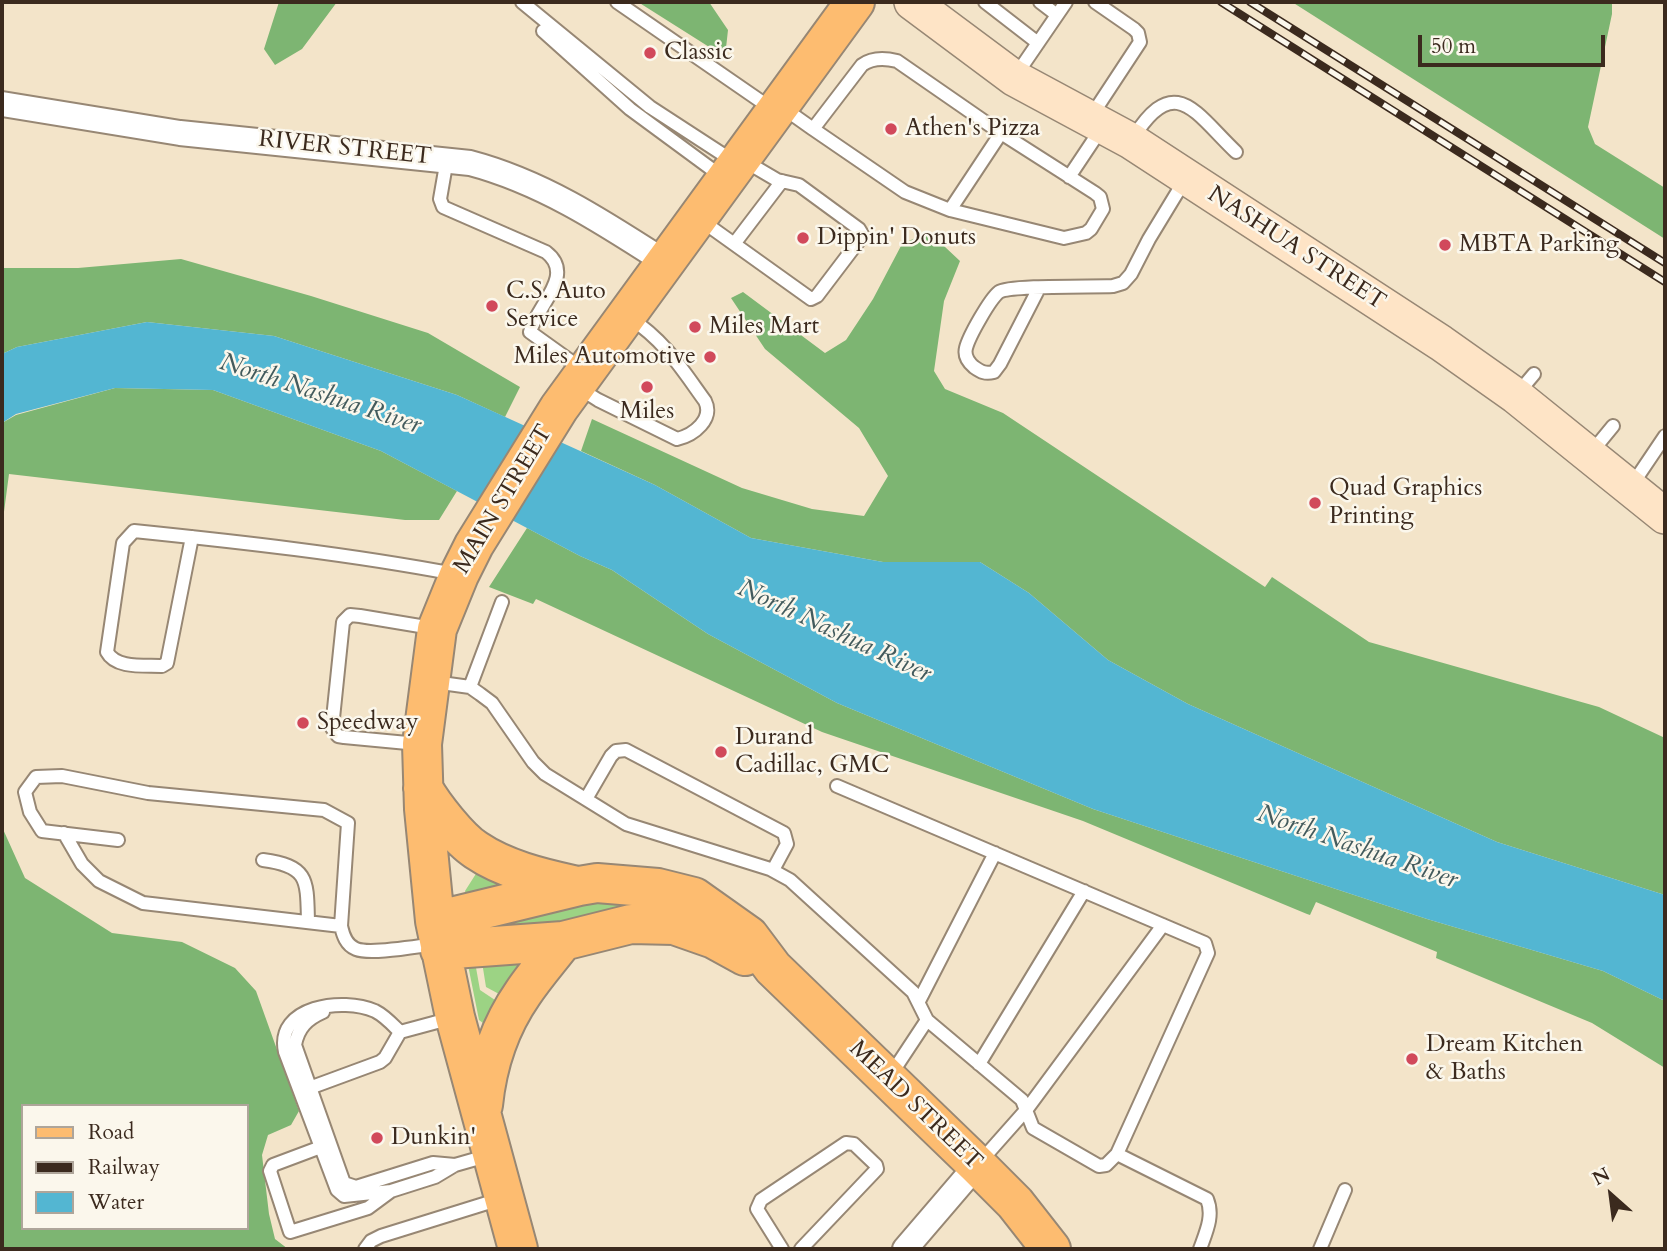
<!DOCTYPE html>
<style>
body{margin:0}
#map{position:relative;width:1667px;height:1251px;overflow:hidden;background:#f3e4c9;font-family:Cardo,serif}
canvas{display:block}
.frame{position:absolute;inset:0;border:4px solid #3b2a1e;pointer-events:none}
.legend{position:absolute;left:21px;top:1104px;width:228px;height:126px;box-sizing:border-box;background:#fbf7ec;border:2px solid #aea59a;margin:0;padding:9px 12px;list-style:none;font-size:21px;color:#3b2a1e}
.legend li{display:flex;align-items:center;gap:14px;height:35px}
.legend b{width:35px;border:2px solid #aea59a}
.north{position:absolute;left:1576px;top:1160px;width:70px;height:70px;-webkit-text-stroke:5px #fbf7ec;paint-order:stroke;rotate:332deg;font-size:19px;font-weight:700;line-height:28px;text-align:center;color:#3b2a1e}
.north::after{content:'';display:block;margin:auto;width:24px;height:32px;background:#3b2a1e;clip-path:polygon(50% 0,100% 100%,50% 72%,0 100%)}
.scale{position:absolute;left:1418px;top:35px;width:187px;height:32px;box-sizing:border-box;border:4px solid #3b2a1e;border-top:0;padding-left:9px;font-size:21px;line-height:24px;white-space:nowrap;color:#3b2a1e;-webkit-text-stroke:5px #fbf7ec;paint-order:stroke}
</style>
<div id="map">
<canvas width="1667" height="1251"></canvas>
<div class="frame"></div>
<ul class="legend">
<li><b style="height:9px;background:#fdbc70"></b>Road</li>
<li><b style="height:9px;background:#3b2a1e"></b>Railway</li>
<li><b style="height:19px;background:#53b6d2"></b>Water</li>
</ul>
<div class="north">N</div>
<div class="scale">50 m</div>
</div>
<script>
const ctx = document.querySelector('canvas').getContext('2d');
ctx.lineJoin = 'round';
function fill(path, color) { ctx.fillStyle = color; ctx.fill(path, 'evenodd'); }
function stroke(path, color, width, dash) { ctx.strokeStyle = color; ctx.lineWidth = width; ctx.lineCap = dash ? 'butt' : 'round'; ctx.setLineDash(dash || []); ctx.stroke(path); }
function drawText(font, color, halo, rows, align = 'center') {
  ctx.font = font + ' Cardo,serif'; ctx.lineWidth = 5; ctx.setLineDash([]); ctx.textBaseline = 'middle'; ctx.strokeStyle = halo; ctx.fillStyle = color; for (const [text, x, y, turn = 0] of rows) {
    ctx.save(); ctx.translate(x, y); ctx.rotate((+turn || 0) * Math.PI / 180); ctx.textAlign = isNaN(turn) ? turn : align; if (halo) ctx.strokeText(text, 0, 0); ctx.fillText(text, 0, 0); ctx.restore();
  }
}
const green = new Path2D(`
 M 479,869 L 515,885 L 468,902 L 465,891 Z
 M 628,901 L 628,911 C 581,920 531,934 484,925 L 562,903 Z
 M 525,960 L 499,994 L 486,987 L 482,962 Z
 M 475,962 L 480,990 L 495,1000 L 486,1021 L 483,1023 L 479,1020 L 468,965 Z`);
const forest = new Path2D(`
 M 279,2 L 337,2 L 302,49 L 275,65 L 264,49 Z
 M 638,2 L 709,2 L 728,30 L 725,57 Z
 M 1292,2 L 1612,2 L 1612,14 L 1588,127 L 1595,144 L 1665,188 L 1665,239 Z
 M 929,232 L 960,261 L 944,301 L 934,371 L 945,389 L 1003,413 L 1265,587 L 1272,577 L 1369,642 L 1599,707 L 1665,738 L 1665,895 L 1497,842 L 1188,704 L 1108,660 L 1029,593 L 980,562 L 883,562 L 751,538 L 655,485 L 581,451 L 592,419 L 742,488 L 812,509 L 864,516 L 888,476 L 859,428 L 765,349 L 731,298 L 743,292 L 825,353 L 846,340 L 873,299 L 902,244 Z
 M 181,259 L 311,296 L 428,333 L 520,387 L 505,417 L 457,395 L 274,336 L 147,322 L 17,347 L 2,354 L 2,268 L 78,268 Z
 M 115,388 L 213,390 L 381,451 L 457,491 L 439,520 L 405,520 L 9,474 L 2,527 L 2,423 L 16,415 Z
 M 527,528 L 580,556 L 612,570 L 708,634 L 837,703 L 1093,809 L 1427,919 L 1603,971 L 1665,1001 L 1665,1068 L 1592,1023 L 1436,958 L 1437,952 L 1316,902 L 1310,915 L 1307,914 L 1083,821 L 822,732 L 536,599 L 533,604 L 489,587 Z
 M 2,827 L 25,878 L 112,933 L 182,942 L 235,968 L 256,991 L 299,1111 L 291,1125 L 268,1135 L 262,1155 L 269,1214 L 275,1239 L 288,1249 L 2,1249 ZM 23,1106 L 247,1106 L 247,1228 L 23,1228 Z`);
const water = new Path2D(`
 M 147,322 L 274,336 L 457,395 L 655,485 L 751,538 L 883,562 L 980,562 L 1029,593 L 1108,660 L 1188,704 L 1497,842 L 1665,895 L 1665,1001 L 1603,971 L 1427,919 L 1093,809 L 837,703 L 708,634 L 612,570 L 580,556 L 381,451 L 213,390 L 115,388 L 16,414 L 2,423 L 2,354 L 17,347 Z`);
const lane = new Path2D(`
 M 522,2 L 650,107 L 733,161
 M 617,2 L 772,109
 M 985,2 L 1038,43
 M 1040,2 L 1057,15
 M 543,31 L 630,109 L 721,176
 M 1014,78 L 1066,2
 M 782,107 L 813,129
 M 1090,118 L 1140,42 L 1138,33 L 1134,29 L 1095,2
 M 1133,138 C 1175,71 1195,113 1236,152
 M 447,159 L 440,199 L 443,207 L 546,252 C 576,275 537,305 530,332 L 583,370
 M 1069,177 L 1101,129
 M 950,210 L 1064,238 L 1086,233 L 1091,229 L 1103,209 L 1100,197 L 1095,193 L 1001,133 L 897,61 C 885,58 873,57 862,65 L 813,129 L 905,192 L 950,210 L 1001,133
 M 702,221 L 811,299 L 817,296 L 861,238 L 862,234 L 859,229 L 799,185 L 777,180 L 743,160
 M 734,244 L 782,181
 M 1039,288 L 1000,364 L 994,372 C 985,374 981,372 974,367 C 968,362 964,356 966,348 C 969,336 990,299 999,292 C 1009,285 1095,287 1113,286 L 1123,283 L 1131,274 L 1149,239 L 1186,178
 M 579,388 L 598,400 L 677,439 C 694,435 714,419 705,401 C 681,368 665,341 630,318
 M 1518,393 L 1534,374
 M 1590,454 L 1613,426
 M 1632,485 L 1665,436
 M 192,537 L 167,663 L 162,666 C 145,665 116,669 107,652 L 123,543 L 134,531 C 241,542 349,554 455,574
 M 434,682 L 470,687 L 480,694 L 492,703 L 533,762 L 545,774 L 626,824 L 770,869 L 790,880 L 913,992 L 927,1020 L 1022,1100 L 1033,1128 L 1099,1166 L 1106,1165 L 1117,1154 L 1208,953 L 1205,943 L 837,786
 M 470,687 L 502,602
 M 418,744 L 344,737 L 338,736 L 332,728 L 343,622 L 350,615 L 360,616 L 432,628
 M 586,799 L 611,756 L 616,751 L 626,750 L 784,833 L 787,844 L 773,870
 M 64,833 L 82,864 L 99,881 L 143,903 L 341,926
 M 118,840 L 42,831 L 30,812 L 25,792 L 36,777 L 62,776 L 148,793 L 324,810 L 348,823 L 341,926 C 343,935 346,945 356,949 C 371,955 418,946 436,944
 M 263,860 C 309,866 307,880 308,922
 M 919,1001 L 995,853
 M 323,1012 C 307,1019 298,1028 295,1045 L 344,1183 L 356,1187 L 433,1163 L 455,1165
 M 979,1064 L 1084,891
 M 890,1076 L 927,1020
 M 304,1090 L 380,1062 L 385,1058 L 400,1032 L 452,1018
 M 321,1147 L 273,1165 L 270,1171 L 290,1232 L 368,1208 L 391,1191 L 435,1177 L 455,1165 L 490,1155
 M 1117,1154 L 1207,1199 C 1214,1216 1206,1232 1200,1249
 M 980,1162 L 1027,1109 L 1163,925
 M 391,1191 L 344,1196 L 337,1190 L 285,1052 C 275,1006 343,997 375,1011 C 385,1016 392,1024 400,1032
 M 365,1249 L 371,1241 L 381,1236 L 500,1199
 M 782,1249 L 757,1209 L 761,1200 L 846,1143 L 854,1144 L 876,1165 L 877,1169 L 801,1249
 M 1320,1249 L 1345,1190`);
const street = new Path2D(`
 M 2,104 L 180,133 L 470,163 C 542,182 603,222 665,262
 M 905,1249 L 977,1165`);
const secondary = new Path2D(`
 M 912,2 L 1014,78 L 1131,141 L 1441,343 L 1516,396 L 1665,516`);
const primary = new Path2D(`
 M 423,788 C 433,806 459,839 476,850 C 504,869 541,878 573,885
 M 435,921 L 579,886 L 597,883 L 658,888 L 694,897 L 749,936 L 773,968 L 977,1165 L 1015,1203 L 1051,1249
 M 440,950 L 563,941 L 631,924 L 674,925 L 714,939 L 745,956
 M 483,1105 C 487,1066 500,1026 523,993 C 535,975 550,958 563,941
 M 518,1249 L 455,1017 L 435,921 L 424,809 L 422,744 L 437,629 L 459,575 L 474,545 L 559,408 L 855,2`);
const rail = new Path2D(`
 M 1221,2 L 1665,282
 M 1250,2 L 1665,263`);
const markers = [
 [650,53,7,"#d1495b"],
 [891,129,7,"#d1495b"],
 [803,238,7,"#d1495b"],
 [1445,245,7,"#d1495b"],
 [492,306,7,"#d1495b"],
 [695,327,7,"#d1495b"],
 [710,357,7,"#d1495b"],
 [647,387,7,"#d1495b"],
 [1315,503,7,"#d1495b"],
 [303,723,7,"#d1495b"],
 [721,752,7,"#d1495b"],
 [1412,1059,7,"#d1495b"],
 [377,1138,7,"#d1495b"]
];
const poiNames = [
 ["Classic",664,53],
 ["Athen's Pizza",905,129],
 ["Dippin' Donuts",817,238],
 ["MBTA Parking",1459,245],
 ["C.S. Auto",506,292],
 ["Service",506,320],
 ["Miles Mart",709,327],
 ["Miles Automotive",696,357,"right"],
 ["Miles",647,412,"center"],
 ["Quad Graphics",1329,489],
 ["Printing",1329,517],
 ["Speedway",317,723],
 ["Durand",735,738],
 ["Cadillac, GMC",735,766],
 ["Dream Kitchen",1426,1045],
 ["& Baths",1426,1073],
 ["Dunkin'",391,1138]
];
const streetNames = [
 ["RIVER STREET",345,149,6],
 ["NASHUA STREET",1296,249,33],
 ["MAIN STREET",504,500,-59],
 ["MEAD STREET",915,1106,44]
];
const waterNames = [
 ["North Nashua River",320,395,18],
 ["North Nashua River",834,632,25],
 ["North Nashua River",1357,848,19]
];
fill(green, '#9cd384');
fill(forest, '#7db572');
fill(water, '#53b6d2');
stroke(lane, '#978774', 16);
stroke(street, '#978774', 28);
stroke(secondary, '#978774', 38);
stroke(primary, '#978774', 42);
stroke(lane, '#fff', 12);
stroke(street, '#fff', 24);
stroke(secondary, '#fee4c6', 35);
stroke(primary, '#fdbc70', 38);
stroke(rail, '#3b2a1e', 8);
stroke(rail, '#fbf7ec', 5, [16]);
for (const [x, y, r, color] of markers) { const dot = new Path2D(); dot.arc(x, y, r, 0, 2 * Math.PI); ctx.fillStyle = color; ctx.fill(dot); stroke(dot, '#fbf7ec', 2.5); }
drawText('24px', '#3b2a1e', '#fbf7ec', poiNames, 'left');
drawText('24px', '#3b2a1e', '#fbf7ec', streetNames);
drawText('italic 26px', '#435b5d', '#fbf7ec', waterNames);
</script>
